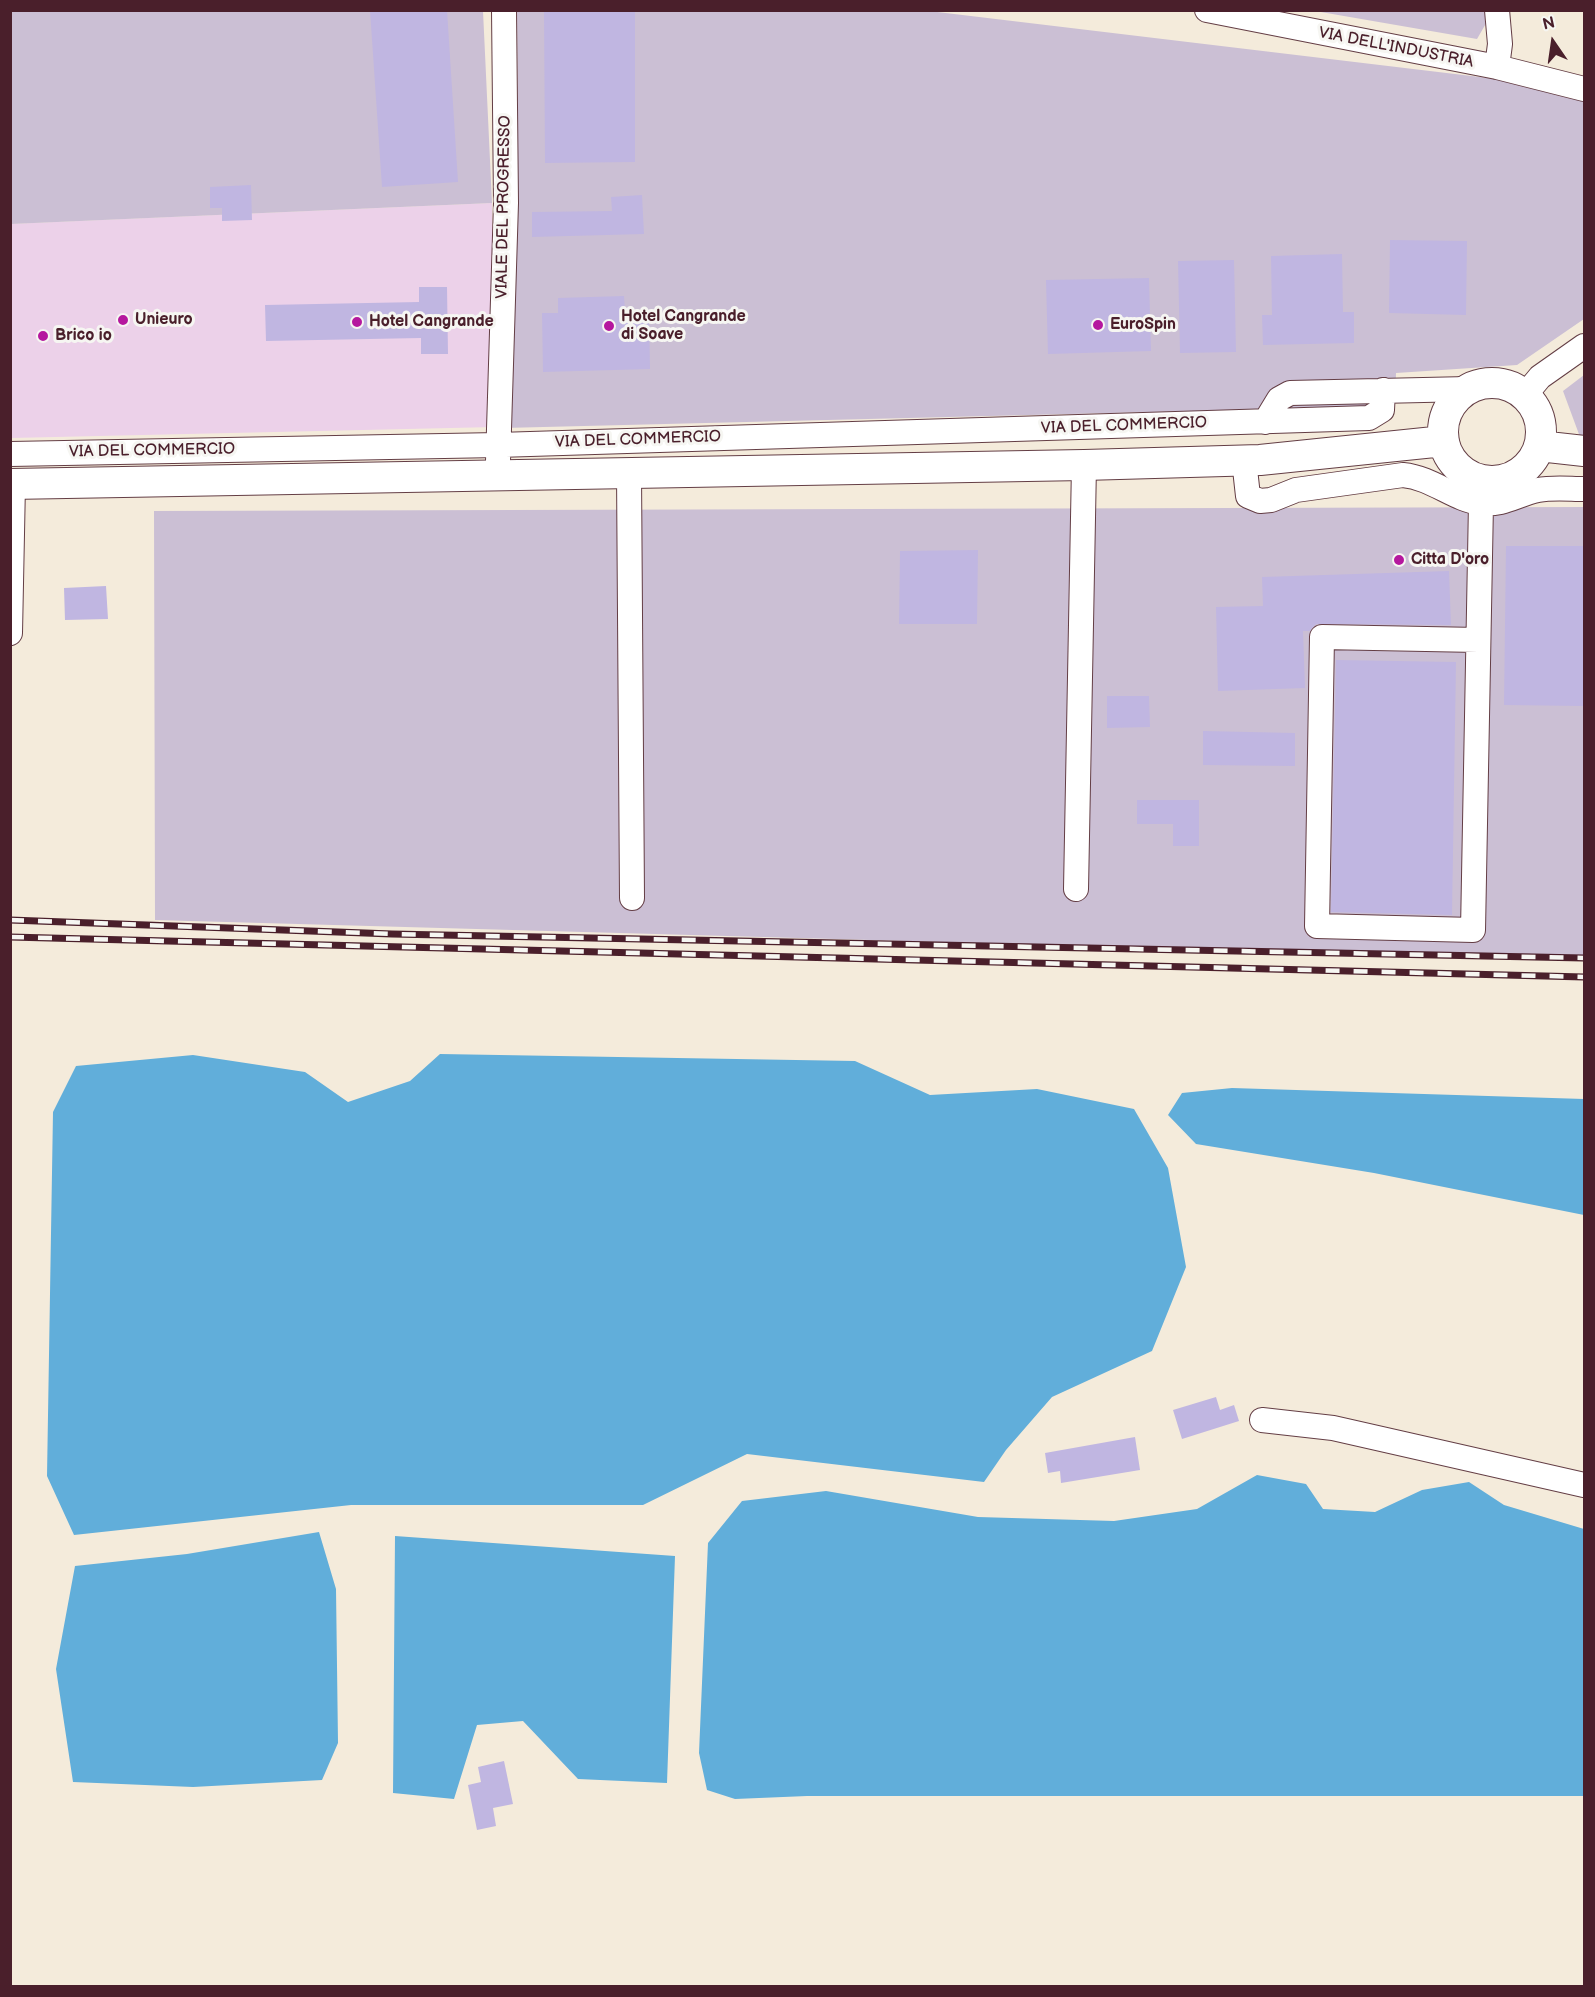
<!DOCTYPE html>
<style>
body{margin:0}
#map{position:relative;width:1595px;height:1997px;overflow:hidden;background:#f4ebdb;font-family:"Balsamiq Sans",sans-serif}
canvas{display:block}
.frame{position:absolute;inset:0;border:12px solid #4a1f2b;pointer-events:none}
.north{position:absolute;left:1523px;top:12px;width:60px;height:60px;-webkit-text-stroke:4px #f6f6f2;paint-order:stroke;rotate:347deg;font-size:16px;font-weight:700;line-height:24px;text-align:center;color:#4a1f2b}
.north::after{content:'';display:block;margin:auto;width:21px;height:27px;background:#4a1f2b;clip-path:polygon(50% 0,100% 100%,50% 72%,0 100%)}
</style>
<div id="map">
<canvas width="1595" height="1997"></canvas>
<div class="frame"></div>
<div class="north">N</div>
</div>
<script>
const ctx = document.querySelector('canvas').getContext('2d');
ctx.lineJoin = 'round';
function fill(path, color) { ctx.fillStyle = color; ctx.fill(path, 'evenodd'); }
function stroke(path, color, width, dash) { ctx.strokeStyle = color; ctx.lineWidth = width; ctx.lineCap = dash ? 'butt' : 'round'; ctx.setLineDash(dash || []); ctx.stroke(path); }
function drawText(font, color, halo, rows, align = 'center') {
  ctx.font = font + ' "Balsamiq Sans",sans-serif'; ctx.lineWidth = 6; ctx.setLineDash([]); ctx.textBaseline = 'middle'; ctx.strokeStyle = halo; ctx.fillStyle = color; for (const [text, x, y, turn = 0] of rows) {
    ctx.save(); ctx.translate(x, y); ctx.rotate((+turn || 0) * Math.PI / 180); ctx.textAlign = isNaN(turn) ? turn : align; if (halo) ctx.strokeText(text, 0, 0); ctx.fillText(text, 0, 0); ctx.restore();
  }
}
const built = new Path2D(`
 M 492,203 L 495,427 L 11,438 L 10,224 Z`);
const industrial = new Path2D(`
 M 10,11 L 483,11 L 492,203 L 11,224 Z
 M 517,11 L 929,11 L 1530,83 L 1584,98 L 1584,319 L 1517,365 L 1396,373 L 1395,406 L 503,428 L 518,147 Z
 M 1315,11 L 1487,11 L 1488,20 L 1477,39 Z
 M 1584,375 L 1584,437 L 1580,437 L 1563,391 Z
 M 1584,507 L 1584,960 L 155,920 L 154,511 Z`);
const water = new Path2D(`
 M 440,1054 L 855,1061 L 930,1095 L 1037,1089 L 1134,1109 L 1168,1168 L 1186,1267 L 1152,1351 L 1052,1397 L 1006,1450 L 984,1482 L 747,1454 L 643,1505 L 351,1505 L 74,1535 L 47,1476 L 53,1112 L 76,1066 L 193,1055 L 305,1072 L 348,1102 L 410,1081 Z
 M 1232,1088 L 1584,1099 L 1584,1215 L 1374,1173 L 1196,1144 L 1168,1115 L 1182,1093 Z
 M 1257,1475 L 1306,1484 L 1323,1509 L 1375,1512 L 1422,1490 L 1469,1482 L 1504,1505 L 1584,1529 L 1584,1796 L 807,1796 L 735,1799 L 707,1790 L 699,1753 L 708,1543 L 742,1501 L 826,1491 L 978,1517 L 1114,1521 L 1197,1509 Z
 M 319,1532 L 336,1589 L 338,1743 L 322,1780 L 193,1787 L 73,1782 L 56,1669 L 75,1566 L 187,1554 Z
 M 395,1536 L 675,1556 L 667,1783 L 578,1779 L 523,1721 L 477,1725 L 454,1799 L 393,1793 Z`);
const building = new Path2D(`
 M 370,10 L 447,10 L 458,182 L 382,187 Z
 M 554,10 L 635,10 L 635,162 L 545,163 L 544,11 Z
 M 251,185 L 252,220 L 222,221 L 222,208 L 210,208 L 210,187 Z
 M 642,195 L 644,234 L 532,237 L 532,212 L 612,211 L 611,197 Z
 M 1390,240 L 1467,241 L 1466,315 L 1389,313 Z
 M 1342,254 L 1343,312 L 1354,312 L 1354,343 L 1263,345 L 1262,315 L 1272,315 L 1271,256 Z
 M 1234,260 L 1236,352 L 1180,353 L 1178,261 Z
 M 1149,278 L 1151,351 L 1048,354 L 1046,280 Z
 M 419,287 L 447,287 L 448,354 L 421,354 L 421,338 L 266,341 L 265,305 L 419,302 Z
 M 624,296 L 625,311 L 649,311 L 650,369 L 543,372 L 542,313 L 558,313 L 558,298 Z
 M 1506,546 L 1584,546 L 1584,706 L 1504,705 Z
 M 978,550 L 977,624 L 899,624 L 900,551 Z
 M 1449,571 L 1451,625 L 1316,624 L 1309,631 L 1303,631 L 1305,688 L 1218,691 L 1216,607 L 1263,606 L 1262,577 Z
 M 106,586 L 108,619 L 65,620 L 64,588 Z
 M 1336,660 L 1456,662 L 1452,915 L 1331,912 Z
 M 1107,696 L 1149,696 L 1150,727 L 1107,728 Z
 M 1203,731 L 1295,733 L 1295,766 L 1203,765 Z
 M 1137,800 L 1199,800 L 1199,846 L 1173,846 L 1173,824 L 1137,824 Z
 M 1216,1397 L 1220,1410 L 1234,1405 L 1239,1421 L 1182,1439 L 1173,1410 Z
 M 1135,1437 L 1140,1470 L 1061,1483 L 1060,1471 L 1048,1473 L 1045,1453 Z
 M 504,1761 L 513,1804 L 493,1808 L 496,1826 L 477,1830 L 468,1785 L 481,1782 L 478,1767 Z`);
const minor = new Path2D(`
 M 1207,10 L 1497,67 L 1584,89
 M 1497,67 L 1500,44 L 1497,10
 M 1525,395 L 1540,377 L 1584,346
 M 1265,422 L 1279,399 L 1290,393 L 1468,389
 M 10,454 L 498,445 L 1369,418 L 1382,410 L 1383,390
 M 1244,460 L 1248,496 L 1260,501 L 1271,500 L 1296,490 L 1403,475 C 1433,478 1454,500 1481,503 C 1503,506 1518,494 1538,490 C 1553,487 1570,489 1584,489
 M 498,461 L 506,203 L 504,10
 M 629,473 L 632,898
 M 10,633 L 13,484
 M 1478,640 L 1322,637 L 1317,926 L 1473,930 L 1481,503
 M 1076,889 L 1084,465
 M 1262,1420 L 1333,1428 L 1584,1485`);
const major = new Path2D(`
 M1443 432a49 49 0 1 1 98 0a49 49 0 1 1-98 0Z
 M 1539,446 L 1584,451
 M 10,484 L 1084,465 L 1260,460 L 1444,441`);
const rail = new Path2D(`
 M 10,920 L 392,934 L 1584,958
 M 10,937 L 1584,977`);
const markers = [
 [123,320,6,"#b5179e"],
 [357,322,6,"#b5179e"],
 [1098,325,6,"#b5179e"],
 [609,326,6,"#b5179e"],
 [43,336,6,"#b5179e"],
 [1399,560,6,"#b5179e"]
];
const streetNames = [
 ["VIA DELL'INDUSTRIA",1396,48,11],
 ["VIALE DEL PROGRESSO",504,207,-89],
 ["VIA DEL COMMERCIO",1124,426,-2],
 ["VIA DEL COMMERCIO",638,440,-2],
 ["VIA DEL COMMERCIO",152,451,-1]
];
const poiNames = [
 ["Hotel Cangrande",621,317],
 ["di Soave",621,335],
 ["Unieuro",135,320],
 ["Hotel Cangrande",369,322],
 ["EuroSpin",1110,325],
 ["Brico io",55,336],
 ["Citta D'oro",1411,560]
];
fill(built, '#ecd1e9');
fill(industrial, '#cbbfd4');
fill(water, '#61aeda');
fill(building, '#c0b6e1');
stroke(minor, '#643e45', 26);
stroke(major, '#643e45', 32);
stroke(minor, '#fff', 24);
stroke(major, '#fff', 30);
stroke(rail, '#4a1f2b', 7);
stroke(rail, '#f6f6f2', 4.5, [14]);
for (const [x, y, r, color] of markers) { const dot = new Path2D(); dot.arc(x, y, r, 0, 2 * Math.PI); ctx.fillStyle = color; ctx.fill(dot); stroke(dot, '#f6f6f2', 2); }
drawText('16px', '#4a1f2b', '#f6f6f2', streetNames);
drawText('bold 16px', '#4a1f2b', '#f6f6f2', poiNames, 'left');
</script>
